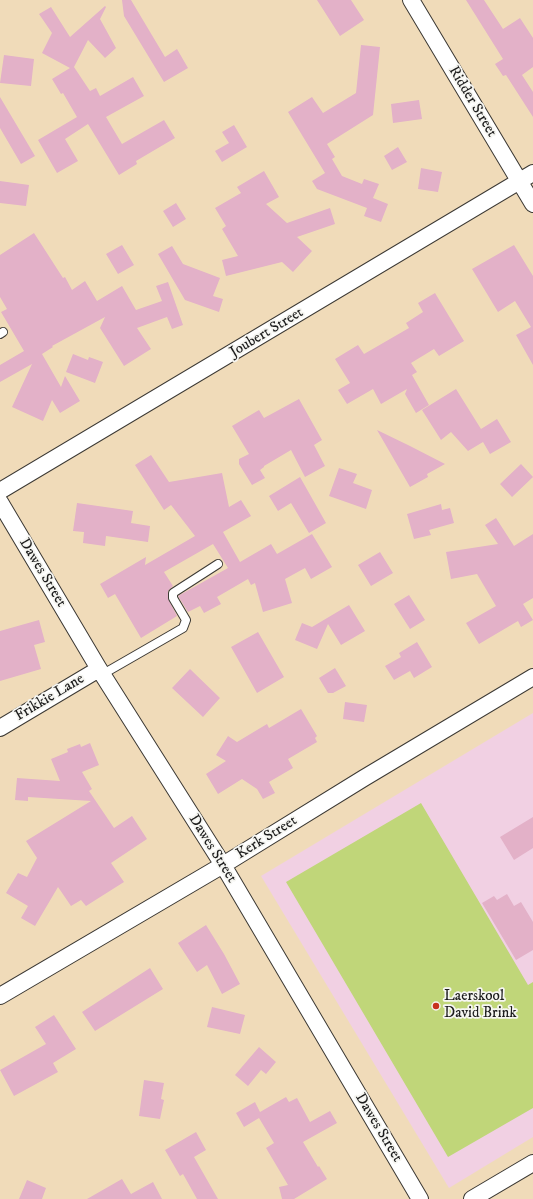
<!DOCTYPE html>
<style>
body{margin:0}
canvas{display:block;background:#f0dbb9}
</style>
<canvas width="533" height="1199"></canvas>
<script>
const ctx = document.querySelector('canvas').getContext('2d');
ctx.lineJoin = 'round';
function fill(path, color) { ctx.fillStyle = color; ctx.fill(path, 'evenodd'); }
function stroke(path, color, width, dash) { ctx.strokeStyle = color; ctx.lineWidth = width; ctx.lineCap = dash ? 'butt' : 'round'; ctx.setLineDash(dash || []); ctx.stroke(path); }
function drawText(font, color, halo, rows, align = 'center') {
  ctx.font = font + ' "IM FELL DW Pica",serif'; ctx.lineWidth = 3.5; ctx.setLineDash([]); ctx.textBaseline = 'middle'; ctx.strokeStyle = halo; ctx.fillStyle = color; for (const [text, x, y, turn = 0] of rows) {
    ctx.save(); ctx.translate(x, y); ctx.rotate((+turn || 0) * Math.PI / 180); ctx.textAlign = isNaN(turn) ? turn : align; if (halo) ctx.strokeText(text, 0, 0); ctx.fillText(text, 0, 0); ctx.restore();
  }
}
const built = new Path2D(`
 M 533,713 L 533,1137 L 449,1188 L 261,876 Z`);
const green = new Path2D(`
 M 421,803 L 528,985 L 533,982 L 533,1108 L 448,1157 L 286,882 Z`);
const building = new Path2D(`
 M 122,0 L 131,0 L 165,57 L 177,49 L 188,68 L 164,82 L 124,16 Z
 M 317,0 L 351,0 L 364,20 L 340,36 Z
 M 466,0 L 484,0 L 503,29 L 520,18 L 533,38 L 533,67 L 522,75 L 533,92 L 533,117 L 506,75 L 503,76 L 495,64 L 503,59 Z
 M 105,6 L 106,7 L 100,19 L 116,48 L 105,58 L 88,40 L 74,67 L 90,91 L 96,88 L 100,96 L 133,77 L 144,96 L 106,117 L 122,144 L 164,120 L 175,138 L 136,161 L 137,164 L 119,175 L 88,124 L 65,139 L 78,161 L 57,173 L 38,140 L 77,117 L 63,93 L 61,94 L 52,79 L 70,68 L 42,53 L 52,33 L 39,14 L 51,7 L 70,37 Z
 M 361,45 L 380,47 L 373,115 L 327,144 L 335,157 L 332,159 L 342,176 L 362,184 L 364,179 L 379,184 L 373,198 L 388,204 L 381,222 L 364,216 L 367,208 L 317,189 L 312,181 L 325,173 L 288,112 L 312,97 L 323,113 L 356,93 Z
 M 4,55 L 34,59 L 31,86 L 0,83 Z
 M 0,97 L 35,156 L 21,164 L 0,128 Z
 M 419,100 L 422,119 L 393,123 L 391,104 Z
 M 234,125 L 247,147 L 222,162 L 215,151 L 229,143 L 222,132 Z
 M 398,147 L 407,162 L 392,170 L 384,156 Z
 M 421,168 L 442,172 L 438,192 L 418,189 Z
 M 264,171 L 279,197 L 266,204 L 287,223 L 330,208 L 335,224 L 297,237 L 312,251 L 293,272 L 282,262 L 226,276 L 222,260 L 238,256 L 222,229 L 226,226 L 215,208 L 241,193 L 237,187 Z
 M 0,181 L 29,185 L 26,206 L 0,203 Z
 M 176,203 L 186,219 L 173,227 L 163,211 Z
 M 34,233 L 63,278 L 65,277 L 72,290 L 85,281 L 97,301 L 122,286 L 136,310 L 162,301 L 156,286 L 168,282 L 183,325 L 172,329 L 167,317 L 137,328 L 151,349 L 124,366 L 100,328 L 105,317 L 52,346 L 53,347 L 42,354 L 61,387 L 65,376 L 80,401 L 60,413 L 52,400 L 43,421 L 12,407 L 32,364 L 0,382 L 0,365 L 24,351 L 1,312 L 7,309 L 0,297 L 0,255 Z
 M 122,245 L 134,265 L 118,274 L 106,254 Z
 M 514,245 L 533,276 L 533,365 L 516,335 L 531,327 L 515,301 L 498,312 L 472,269 Z
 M 172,246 L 183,264 L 220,278 L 213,296 L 223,299 L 219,312 L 185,300 L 158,254 Z
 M 435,293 L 464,341 L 439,356 L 434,349 L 411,363 L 417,372 L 412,375 L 429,405 L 416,413 L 405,394 L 407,389 L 381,404 L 373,389 L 347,404 L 338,390 L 350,383 L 335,359 L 358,345 L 364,354 L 409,328 L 406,323 L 423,312 L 418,303 Z
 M 73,354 L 88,360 L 89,357 L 103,362 L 95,383 L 66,372 Z
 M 456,389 L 481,429 L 497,419 L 511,442 L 490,454 L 483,442 L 468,451 L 451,432 L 441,440 L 422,410 Z
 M 299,399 L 322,440 L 314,445 L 325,466 L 305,477 L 291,450 L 264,466 L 264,467 L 260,470 L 265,478 L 252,485 L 239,464 L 239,459 L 249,454 L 232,426 L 259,410 L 264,418 Z
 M 377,430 L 410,446 L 445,464 L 427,474 L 428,477 L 410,487 Z
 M 151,455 L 169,482 L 222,473 L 229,507 L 241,500 L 251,516 L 223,532 L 240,562 L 271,544 L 277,554 L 312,534 L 332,567 L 311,579 L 305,568 L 285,579 L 292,603 L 263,612 L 255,583 L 251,585 L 248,579 L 217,597 L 221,604 L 204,613 L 200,606 L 188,612 L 178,596 L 228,568 L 213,544 L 164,572 L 173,586 L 168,591 L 168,598 L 177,616 L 141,638 L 115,594 L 108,598 L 100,584 L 146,557 L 145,565 L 195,536 L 171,505 L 164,510 L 135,465 Z
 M 521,464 L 533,477 L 512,497 L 500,484 Z
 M 339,468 L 357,474 L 353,483 L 372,490 L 366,509 L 329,496 Z
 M 300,477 L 326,523 L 309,533 L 291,503 L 278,511 L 269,496 Z
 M 77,503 L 133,511 L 131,523 L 150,526 L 148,542 L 106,536 L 105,546 L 83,543 L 84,532 L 73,531 Z
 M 441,504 L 442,510 L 450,508 L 454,523 L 429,530 L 431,535 L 414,539 L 407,514 Z
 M 496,518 L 514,546 L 533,534 L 533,598 L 523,604 L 533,620 L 521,627 L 518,621 L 479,644 L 466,623 L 496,606 L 477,574 L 451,579 L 446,552 L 498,544 L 485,525 Z
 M 380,552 L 393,573 L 371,586 L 358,565 Z
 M 409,595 L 425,620 L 410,629 L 394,604 Z
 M 349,605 L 365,631 L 341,645 L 328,624 L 317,649 L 295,640 L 302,623 L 312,627 Z
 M 39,620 L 45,642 L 34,645 L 41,669 L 0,681 L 0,631 Z
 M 258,632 L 284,677 L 257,693 L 231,647 Z
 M 417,642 L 432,667 L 414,678 L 410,671 L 394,680 L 385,666 L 401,657 L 399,653 Z
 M 335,668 L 346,686 L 333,693 L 328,693 L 319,678 Z
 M 190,669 L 220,698 L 203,717 L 172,688 Z
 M 345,702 L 367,705 L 364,722 L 343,719 Z
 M 301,709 L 317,736 L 315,738 L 317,742 L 288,759 L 293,768 L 269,782 L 275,793 L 263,799 L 257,789 L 242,779 L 218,794 L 206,774 L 226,761 L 216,755 L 228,736 L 237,742 L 267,724 L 269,728 Z
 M 90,743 L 99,765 L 82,772 L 92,789 L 89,791 L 114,828 L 132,816 L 147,839 L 111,863 L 124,882 L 86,906 L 81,900 L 71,906 L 58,887 L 35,926 L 21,918 L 28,906 L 6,893 L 18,873 L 27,877 L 37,858 L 26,841 L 91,801 L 28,797 L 28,801 L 15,800 L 17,778 L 60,781 L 51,759 L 68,752 L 67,749 L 80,744 L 81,747 Z
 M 533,817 L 533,848 L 514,860 L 500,837 Z
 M 507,894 L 514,906 L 521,902 L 533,922 L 533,950 L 516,960 L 482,903 L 494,896 L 497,900 Z
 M 206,925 L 224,954 L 240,984 L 222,994 L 207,965 L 197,972 L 178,943 Z
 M 150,968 L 163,989 L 95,1031 L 82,1012 Z
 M 212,1007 L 245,1015 L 240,1034 L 207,1027 Z
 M 54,1015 L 76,1049 L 53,1063 L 58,1072 L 14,1096 L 0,1070 L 46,1044 L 35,1027 Z
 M 259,1047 L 276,1062 L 266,1074 L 261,1070 L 248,1086 L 235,1075 Z
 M 144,1080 L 164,1083 L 161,1099 L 164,1100 L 160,1119 L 139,1116 Z
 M 286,1097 L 289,1102 L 297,1098 L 310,1122 L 330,1111 L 337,1123 L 303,1142 L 318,1167 L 319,1166 L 327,1179 L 294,1199 L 282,1199 L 279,1187 L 288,1185 L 266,1148 L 274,1143 L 259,1118 L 244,1127 L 236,1113 L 255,1102 L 260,1112 Z
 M 196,1132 L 206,1150 L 194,1157 L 218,1199 L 197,1199 L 183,1174 L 180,1176 L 165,1150 Z
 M 122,1179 L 131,1194 L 153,1182 L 162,1199 L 87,1199 Z
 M 27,1180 L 46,1188 L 42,1199 L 19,1199 Z`);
const lane = new Path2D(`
 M 0,334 L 3,332
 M 103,674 L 183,628 L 186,620 L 173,598 L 173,593 L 218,564`);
const street = new Path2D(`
 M 411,0 L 533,204
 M 0,491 L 533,173
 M 0,502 L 99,669 L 223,865 L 420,1199
 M 0,728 L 99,669
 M 0,996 L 223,865 L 364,778 L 533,677
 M 472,1199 L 533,1163`);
const markers = [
 [436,1006,4,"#c8321e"]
];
const streetNames = [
 ["Ridder Street",472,102,59],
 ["Joubert Street",267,333,-31],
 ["Dawes Street",42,573,59],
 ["Frikkie Lane",50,698,-31],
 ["Kerk Street",267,838,-32],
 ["Dawes Street",212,849,58],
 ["Dawes Street",378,1128,59]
];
const poiNames = [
 ["Laerskool",444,997],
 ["David Brink",444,1014]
];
fill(built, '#f1d0e3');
fill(green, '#c0d679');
fill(building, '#e3b1c8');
stroke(lane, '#3c3934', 10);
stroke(street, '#3c3934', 18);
stroke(lane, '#fff', 8);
stroke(street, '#fff', 16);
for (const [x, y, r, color] of markers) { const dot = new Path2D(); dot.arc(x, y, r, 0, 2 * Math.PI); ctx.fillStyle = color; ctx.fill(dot); stroke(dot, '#f6f6f2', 1.5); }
drawText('15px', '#1c1c1c', '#f6f6f2', streetNames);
drawText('15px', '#1c1c1c', '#f6f6f2', poiNames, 'left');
</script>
